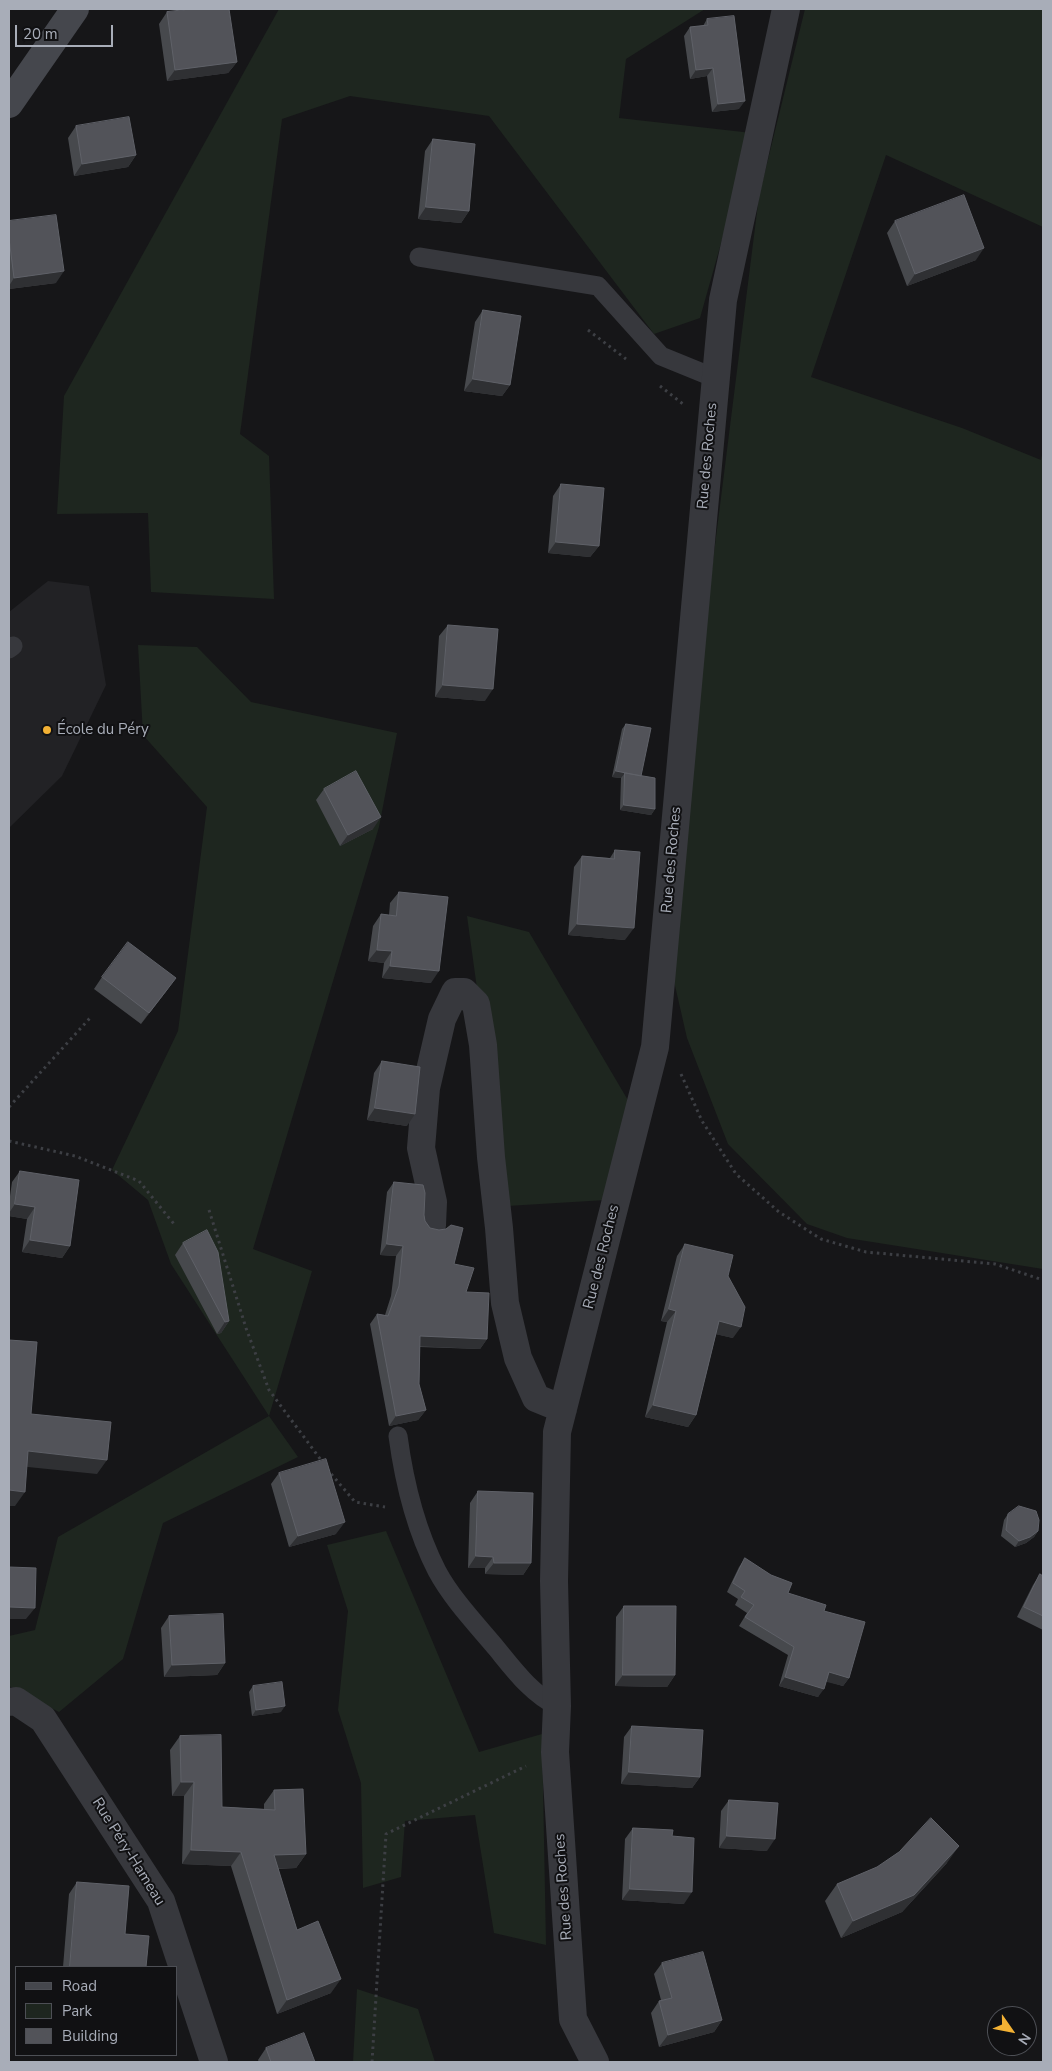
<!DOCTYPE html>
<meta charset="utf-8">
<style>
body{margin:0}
#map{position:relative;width:1052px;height:2071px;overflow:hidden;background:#161618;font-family:"Nunito Sans",sans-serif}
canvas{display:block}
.frame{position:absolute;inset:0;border:10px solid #a8adb8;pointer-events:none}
.legend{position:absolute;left:15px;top:1966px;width:162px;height:90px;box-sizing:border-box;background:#111113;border:1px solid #4d4f55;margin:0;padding:6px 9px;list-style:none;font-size:15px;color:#a8adb8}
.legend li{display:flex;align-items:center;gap:10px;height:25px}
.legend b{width:25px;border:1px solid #4d4f55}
.north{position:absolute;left:987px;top:2006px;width:50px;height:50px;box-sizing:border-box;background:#111113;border:1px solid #4d4f55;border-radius:50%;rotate:123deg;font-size:14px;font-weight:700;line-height:20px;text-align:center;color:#a8adb8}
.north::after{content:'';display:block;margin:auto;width:18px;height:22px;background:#f2b134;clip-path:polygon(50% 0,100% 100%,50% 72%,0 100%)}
.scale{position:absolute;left:15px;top:25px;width:98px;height:22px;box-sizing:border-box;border:2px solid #a8adb8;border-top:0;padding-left:6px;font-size:15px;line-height:18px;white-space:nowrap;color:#a8adb8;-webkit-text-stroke:4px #111113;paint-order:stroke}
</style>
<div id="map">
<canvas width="1052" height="2071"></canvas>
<div class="frame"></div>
<ul class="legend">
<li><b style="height:6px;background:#45474d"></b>Road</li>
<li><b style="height:14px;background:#1e261f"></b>Park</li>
<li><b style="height:14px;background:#525359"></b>Building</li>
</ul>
<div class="north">N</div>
<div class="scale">20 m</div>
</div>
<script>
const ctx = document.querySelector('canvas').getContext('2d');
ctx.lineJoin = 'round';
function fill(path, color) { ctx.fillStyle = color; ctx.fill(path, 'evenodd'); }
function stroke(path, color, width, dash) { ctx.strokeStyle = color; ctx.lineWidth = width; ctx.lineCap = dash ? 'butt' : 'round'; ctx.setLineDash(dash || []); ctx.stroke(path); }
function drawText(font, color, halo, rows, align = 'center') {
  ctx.font = font + ' "Nunito Sans",sans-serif'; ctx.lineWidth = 4; ctx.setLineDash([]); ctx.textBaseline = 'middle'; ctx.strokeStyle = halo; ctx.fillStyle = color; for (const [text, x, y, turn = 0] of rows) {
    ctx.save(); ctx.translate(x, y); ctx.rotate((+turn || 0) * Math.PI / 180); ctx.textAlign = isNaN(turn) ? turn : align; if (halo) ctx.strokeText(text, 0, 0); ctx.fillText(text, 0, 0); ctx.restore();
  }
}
const built = new Path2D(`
 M 48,581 L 89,586 L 106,685 L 62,776 L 9,828 L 9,612 Z`);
const green = new Path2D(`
 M 279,9 L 705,9 L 626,59 L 619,118 L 752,133 L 700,318 L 654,334 L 489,116 L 350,96 L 282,119 L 240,434 L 269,456 L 274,599 L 151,592 L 148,513 L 57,514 L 64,396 Z
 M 805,9 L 1043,9 L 1043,227 L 886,155 L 811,377 L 962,428 L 1041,460 L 1043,450 L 1043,1269 L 847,1238 L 807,1224 L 728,1144 L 687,1038 L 671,968 L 711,577 L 759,196 Z
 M 138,645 L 197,647 L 251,702 L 397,733 L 379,827 L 253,1249 L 312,1271 L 269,1416 L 298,1457 L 163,1523 L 123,1659 L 59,1712 L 9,1686 L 9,1636 L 35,1630 L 58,1537 L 269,1416 L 171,1264 L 148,1200 L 112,1170 L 178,1031 L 207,807 L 143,735 Z
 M 467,916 L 529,932 L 629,1102 L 606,1200 L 507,1206 Z
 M 386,1531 L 479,1752 L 542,1734 L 546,1945 L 494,1933 L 475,1815 L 405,1821 L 401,1877 L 363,1888 L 361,1783 L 338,1710 L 348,1611 L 327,1545 Z
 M 357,1989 L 418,2009 L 435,2062 L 353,2062 Z`);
const path = new Path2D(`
 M 588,330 L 626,359
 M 660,386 L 683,404
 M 681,1074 L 702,1121 L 736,1174 L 779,1212 L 821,1239 L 866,1252 L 995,1264 L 1043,1280
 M 9,1107 L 90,1018
 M 9,1141 L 75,1156 L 139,1181 L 174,1224
 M 209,1210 L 246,1328 L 269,1390 L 324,1464
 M 327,1469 L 355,1502 L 385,1507
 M 372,2062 L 386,1834 L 526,1766`);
const lane = new Path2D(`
 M 419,257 L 598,286 L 661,356 L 715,378
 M 9,649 L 13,646
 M 398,1436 C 404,1481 416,1530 437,1571 C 452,1599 477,1625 497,1649 C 515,1671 532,1694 557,1706`);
const street = new Path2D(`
 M 432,1225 L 433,1202 L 421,1148 L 426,1088 L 442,1019 L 455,992 L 464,992 L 476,1004 L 483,1045 L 491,1157 L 499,1228 L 505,1303 L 518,1358 L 536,1398 L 563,1409
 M 9,1702 L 16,1701 L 43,1719 L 161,1901 L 214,2062
 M 595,2062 L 573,2019 L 555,1752 L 557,1706 L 554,1581 L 557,1432 L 655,1047 L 723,300 L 786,9`);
const secondary = new Path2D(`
 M 9,104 L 75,9`);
const wall = new Path2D(`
 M 167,12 L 237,62 L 228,73 L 167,81 L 159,24 Z
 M 707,19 L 739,109 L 712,112 L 707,76 L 690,79 L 684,36 L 690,27 L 703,26 Z
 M 76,126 L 136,155 L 128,167 L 74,176 L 68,138 Z
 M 433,139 L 469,211 L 461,223 L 418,219 L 425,151 Z
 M 9,221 L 56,283 L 9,289 Z
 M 895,221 L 976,260 L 907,286 L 887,233 Z
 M 483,310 L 510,385 L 502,396 L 464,391 L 475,322 Z
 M 561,484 L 599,546 L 590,557 L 548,553 L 553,496 Z
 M 448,625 L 485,701 L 435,697 L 439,636 Z
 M 626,724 L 641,776 L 655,809 L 651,815 L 620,810 L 621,778 L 612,777 L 622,729 Z
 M 324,789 L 373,829 L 340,846 L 316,800 Z
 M 615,850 L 625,940 L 568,935 L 574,867 L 582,856 L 610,858 Z
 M 399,892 L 431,983 L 382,978 L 384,963 L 368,961 L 373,926 L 381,914 L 389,915 L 390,903 Z
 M 102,977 L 168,989 L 141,1024 L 94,989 Z
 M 382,1061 L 407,1126 L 367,1120 L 374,1073 Z
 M 20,1171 L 70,1246 L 62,1258 L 22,1252 L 27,1219 L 9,1216 L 9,1203 L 12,1182 Z
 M 394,1182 L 424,1215 L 425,1221 L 454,1264 L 466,1292 L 487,1339 L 480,1349 L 420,1347 L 419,1384 L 426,1410 L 418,1420 L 389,1426 L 370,1324 L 377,1314 L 385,1315 L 391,1296 L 396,1256 L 380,1255 L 387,1192 Z
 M 183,1243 L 229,1321 L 221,1333 L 217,1334 L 175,1255 Z
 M 685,1244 L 728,1276 L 733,1338 L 716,1334 L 696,1415 L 688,1427 L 645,1417 L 667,1322 L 661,1321 L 677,1256 Z
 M 279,1473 L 336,1534 L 289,1547 L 271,1484 Z
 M 478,1491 L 531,1563 L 523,1575 L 485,1574 L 485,1568 L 468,1568 L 470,1503 Z
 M 1008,1514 L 1038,1531 L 1034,1537 L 1026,1543 L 1015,1547 L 1001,1536 L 1004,1520 Z
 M 745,1558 L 788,1593 L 824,1611 L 849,1678 L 843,1686 L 826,1681 L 818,1697 L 779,1686 L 788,1655 L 739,1626 L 747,1613 L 735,1605 L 738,1599 L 727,1592 L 739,1567 Z
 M 1040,1574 L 1043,1576 L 1043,1630 L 1017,1617 L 1033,1585 Z
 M 624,1606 L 675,1675 L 667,1687 L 615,1686 L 616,1617 Z
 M 169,1616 L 225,1663 L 217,1675 L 164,1677 L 161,1628 Z
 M 253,1686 L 281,1712 L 252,1716 L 249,1692 Z
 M 632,1726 L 700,1777 L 692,1788 L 621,1784 L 624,1737 Z
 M 180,1736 L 222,1807 L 264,1809 L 264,1804 L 274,1790 L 306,1854 L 296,1868 L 278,1869 L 297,1930 L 331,1993 L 277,2014 L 231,1866 L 182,1864 L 184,1796 L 172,1796 L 170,1750 Z
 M 729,1800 L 767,1851 L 719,1848 L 721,1811 Z
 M 633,1828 L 672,1836 L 684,1904 L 622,1900 L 625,1839 Z
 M 947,1863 L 902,1912 L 841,1938 L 825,1901 L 837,1884 Z
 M 77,1882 L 146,1967 L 63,1967 L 69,1894 Z
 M 662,1963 L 722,2020 L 714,2032 L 659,2047 L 651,2013 L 659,2001 L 661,2000 L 654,1974 Z
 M 266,2048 L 315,2062 L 259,2062 L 258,2060 Z`);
const shadedWall = new Path2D(`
 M 237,62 L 228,73 L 167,81 L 175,70 Z
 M 713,68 L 707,76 L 690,79 L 696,70 Z
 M 745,101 L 739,109 L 712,112 L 718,104 Z
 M 136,155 L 128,167 L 74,176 L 82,164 Z
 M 426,207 L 469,211 L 461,223 L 418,219 Z
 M 984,248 L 976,260 L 907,286 L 915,274 Z
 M 64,271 L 56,283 L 9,289 L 9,286 L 14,278 Z
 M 473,379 L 510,385 L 502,396 L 464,391 Z
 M 556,542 L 599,546 L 590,557 L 548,553 Z
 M 443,685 L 493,689 L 485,701 L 435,697 Z
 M 616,771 L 641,776 L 625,773 L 621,778 L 612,777 Z
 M 624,805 L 655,809 L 651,815 L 620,810 Z
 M 381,817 L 373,829 L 340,846 L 348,835 Z
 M 577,924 L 634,928 L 625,940 L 568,935 Z
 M 377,950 L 392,951 L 384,963 L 368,961 Z
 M 390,966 L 439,971 L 431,983 L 382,978 Z
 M 176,978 L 168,989 L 141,1024 L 149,1013 Z
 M 375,1108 L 415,1114 L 407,1126 L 367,1120 Z
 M 15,1204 L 35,1207 L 27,1219 L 9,1216 L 9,1213 Z
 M 30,1240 L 70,1246 L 62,1258 L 22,1252 Z
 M 387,1244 L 403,1246 L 396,1256 L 380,1255 Z
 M 669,1309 L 676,1311 L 667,1322 L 661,1321 Z
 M 229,1321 L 221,1333 L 217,1334 L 225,1322 Z
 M 719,1321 L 741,1327 L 733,1338 L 710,1333 Z
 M 420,1336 L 487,1339 L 480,1349 L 413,1346 Z
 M 653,1405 L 696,1415 L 688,1427 L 645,1417 Z
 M 426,1410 L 418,1420 L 389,1426 L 396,1416 Z
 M 28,1451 L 107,1460 L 97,1474 L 18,1466 Z
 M 9,1490 L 25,1492 L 15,1506 L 9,1506 Z
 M 345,1522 L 336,1534 L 289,1547 L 298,1536 Z
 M 1038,1531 L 1034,1537 L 1026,1543 L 1015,1547 L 1019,1541 Z
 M 476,1556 L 493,1557 L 485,1568 L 468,1568 Z
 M 494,1563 L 531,1563 L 523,1575 L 485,1574 Z
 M 9,1607 L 35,1608 L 26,1619 L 9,1619 Z
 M 225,1663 L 217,1675 L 164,1677 L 172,1665 Z
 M 829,1672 L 849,1678 L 843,1686 L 823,1681 Z
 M 623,1675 L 675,1675 L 667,1687 L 615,1686 Z
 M 785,1677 L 824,1689 L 818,1697 L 779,1686 Z
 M 285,1706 L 281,1712 L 252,1716 L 256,1710 Z
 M 629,1772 L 700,1777 L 692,1788 L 621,1784 Z
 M 181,1782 L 194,1782 L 184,1796 L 172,1796 Z
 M 727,1836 L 775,1839 L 767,1851 L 719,1848 Z
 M 959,1846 L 947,1863 L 902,1912 L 841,1938 L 853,1921 Z
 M 191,1850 L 241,1852 L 231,1866 L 182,1864 Z
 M 306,1854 L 296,1868 L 264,1869 L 274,1855 Z
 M 630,1889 L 692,1892 L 684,1904 L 622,1900 Z
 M 341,1979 L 331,1993 L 277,2014 L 287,2000 Z
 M 722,2020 L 714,2032 L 659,2047 L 668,2035 Z`);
const building = new Path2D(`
 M 191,9 L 229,9 L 237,62 L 175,70 L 167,12 Z
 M 734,16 L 745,101 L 718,104 L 713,68 L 696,70 L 690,27 L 708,25 L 707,19 Z
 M 129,117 L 136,155 L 82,164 L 76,126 Z
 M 433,139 L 475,144 L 469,211 L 426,207 Z
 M 964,195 L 984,248 L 915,274 L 895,221 Z
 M 56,215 L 64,271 L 14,278 L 9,238 L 9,221 Z
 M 483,310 L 521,316 L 510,385 L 473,379 Z
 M 561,484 L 604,488 L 599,546 L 556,542 Z
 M 448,625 L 498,629 L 493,689 L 443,685 Z
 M 626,724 L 651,728 L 641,776 L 616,771 Z
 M 356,771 L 381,817 L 348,835 L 324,789 Z
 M 625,773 L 655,778 L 655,809 L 624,805 Z
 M 615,850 L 640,852 L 634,928 L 577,924 L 582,856 L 614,859 Z
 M 399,892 L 448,897 L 439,971 L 390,966 L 392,951 L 377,950 L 381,914 L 396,916 Z
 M 128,942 L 176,978 L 149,1013 L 102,977 Z
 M 382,1061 L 420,1067 L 415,1114 L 375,1108 Z
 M 20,1171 L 79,1180 L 70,1246 L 30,1240 L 35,1207 L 15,1204 Z
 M 394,1182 L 423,1185 L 425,1193 L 424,1215 L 425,1221 L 430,1228 L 439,1230 L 446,1229 L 451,1225 L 463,1228 L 454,1264 L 474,1268 L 466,1292 L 489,1293 L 487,1339 L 420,1336 L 419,1384 L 426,1410 L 396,1416 L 377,1314 L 388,1316 L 399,1286 L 403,1246 L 387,1244 Z
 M 207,1230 L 218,1252 L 229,1321 L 225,1322 L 183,1243 Z
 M 685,1244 L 733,1255 L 728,1276 L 745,1307 L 741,1327 L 719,1321 L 696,1415 L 653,1405 L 676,1311 L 669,1309 Z
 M 9,1340 L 37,1342 L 31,1414 L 111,1422 L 107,1460 L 28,1451 L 25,1492 L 9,1490 Z
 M 326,1459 L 345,1522 L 298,1536 L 279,1473 Z
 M 478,1491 L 533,1493 L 531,1563 L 494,1563 L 493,1557 L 476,1556 Z
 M 1019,1506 L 1036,1511 L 1039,1520 L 1038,1531 L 1030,1537 L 1019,1541 L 1006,1530 L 1008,1514 Z
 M 745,1558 L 771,1575 L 792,1583 L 788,1593 L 826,1605 L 824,1611 L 865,1622 L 849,1678 L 829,1672 L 824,1689 L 785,1677 L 794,1647 L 745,1617 L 754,1605 L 741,1597 L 745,1591 L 733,1583 Z
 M 9,1567 L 36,1568 L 35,1608 L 9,1607 Z
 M 1040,1574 L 1043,1576 L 1043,1616 L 1024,1607 Z
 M 624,1606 L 676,1606 L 675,1675 L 623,1675 Z
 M 223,1614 L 225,1663 L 172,1665 L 169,1616 Z
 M 282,1682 L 285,1706 L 256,1710 L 253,1686 Z
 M 632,1726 L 703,1730 L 700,1777 L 629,1772 Z
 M 221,1735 L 222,1807 L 275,1810 L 274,1790 L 303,1789 L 306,1854 L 274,1855 L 297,1930 L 318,1921 L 341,1979 L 287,2000 L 241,1852 L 191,1850 L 194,1782 L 181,1782 L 180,1736 Z
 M 729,1800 L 778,1803 L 775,1839 L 727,1836 Z
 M 931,1818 L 959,1846 L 914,1895 L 853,1921 L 837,1884 L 877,1867 L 899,1852 Z
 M 633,1828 L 673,1830 L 672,1836 L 694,1838 L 692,1892 L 630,1889 Z
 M 77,1882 L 129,1886 L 125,1934 L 149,1936 L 146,1967 L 70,1967 Z
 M 703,1952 L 722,2020 L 668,2035 L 659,2001 L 672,1998 L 662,1963 Z
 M 304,2033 L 315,2062 L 271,2062 L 266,2048 Z`);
const markers = [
 [47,730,5,"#f2b134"]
];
const streetNames = [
 ["Rue des Roches",708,456,-85],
 ["Rue des Roches",672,860,-85],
 ["Rue des Roches",602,1257,-76],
 ["Rue Péry-Hameau",128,1852,58],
 ["Rue des Roches",564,1887,-94]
];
const poiNames = [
 ["École du Péry",57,730]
];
fill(built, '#222225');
fill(green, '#1e261f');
stroke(path, '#3d3f44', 3, [2.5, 4]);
stroke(lane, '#37383d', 19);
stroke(street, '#37383d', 28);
stroke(secondary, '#45474d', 28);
fill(wall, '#47494d');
fill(shadedWall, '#2f3033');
fill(building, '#525359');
stroke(building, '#5f6168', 1);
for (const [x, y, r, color] of markers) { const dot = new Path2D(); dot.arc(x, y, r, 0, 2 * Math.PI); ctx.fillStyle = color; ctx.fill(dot); stroke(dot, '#111113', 2); }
drawText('15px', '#a8adb8', '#111113', streetNames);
drawText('15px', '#a8adb8', '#111113', poiNames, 'left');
</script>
